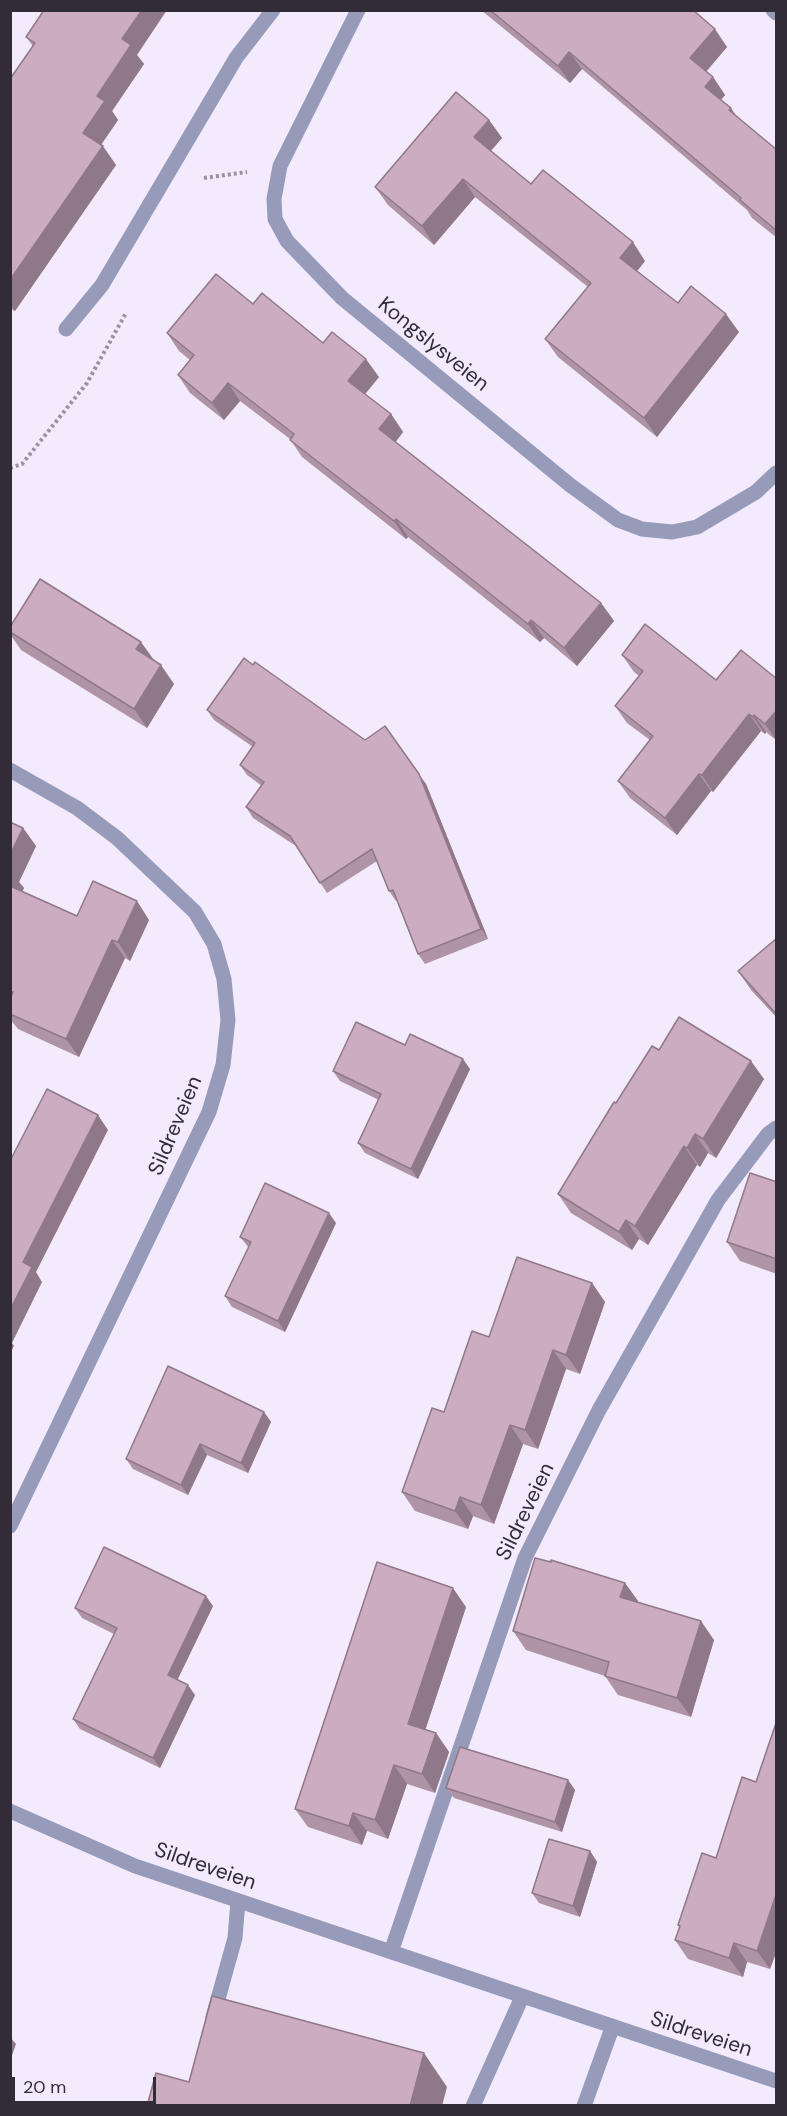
<!DOCTYPE html>
<style>
body{margin:0}
#map{position:relative;width:787px;height:2116px;overflow:hidden;background:#f4eafe;font-family:"DM Sans",sans-serif}
canvas{display:block}
.frame{position:absolute;inset:0;border:12px solid #322c38;pointer-events:none}
.scale{position:absolute;left:12px;top:2077px;width:144px;height:27px;box-sizing:border-box;border:3px solid #322c38;border-top:0;padding-left:8px;font-size:18px;line-height:21px;white-space:nowrap;color:#322c38;-webkit-text-stroke:4px #f4eafe;paint-order:stroke}
</style>
<div id="map">
<canvas width="787" height="2116"></canvas>
<div class="frame"></div>
<div class="scale">20 m</div>
</div>
<script>
const ctx = document.querySelector('canvas').getContext('2d');
ctx.lineJoin = 'round';
function stroke(path, color, width, dash) { ctx.strokeStyle = color; ctx.lineWidth = width; ctx.lineCap = dash ? 'butt' : 'round'; ctx.setLineDash(dash || []); ctx.stroke(path); }
function fill(path, color) { ctx.fillStyle = color; ctx.fill(path, 'evenodd'); }
function drawText(font, color, halo, rows, align = 'center') {
  ctx.font = font + ' "DM Sans",sans-serif'; ctx.lineWidth = 4.5; ctx.setLineDash([]); ctx.textBaseline = 'middle'; ctx.strokeStyle = halo; ctx.fillStyle = color; for (const [text, x, y, turn = 0] of rows) {
    ctx.save(); ctx.translate(x, y); ctx.rotate((+turn || 0) * Math.PI / 180); ctx.textAlign = isNaN(turn) ? turn : align; if (halo) ctx.strokeText(text, 0, 0); ctx.fillText(text, 0, 0); ctx.restore();
  }
}
const path = new Path2D(`
 M 204,178 L 247,172
 M 10,468 L 22,464 L 87,383 L 126,313`);
const service = new Path2D(`
 M 213,2017 L 235,1938 L 238,1901
 M 473,2106 L 522,1997
 M 584,2106 L 612,2028`);
const minor = new Path2D(`
 M 358,10 L 280,166 L 274,199 L 275,219 L 287,241 L 342,298 L 570,485 L 618,520 L 642,529 L 672,532 L 697,527 L 756,492 L 776,473
 M 773,10 L 776,13
 M 66,329 L 102,285 L 236,58 L 273,10
 M 10,770 L 77,808 L 117,838 L 195,912 L 214,944 L 224,979 L 228,1020 L 223,1065 L 209,1112 L 10,1526
 M 10,1811 L 135,1866 L 776,2081
 M 391,1952 L 525,1558 L 599,1410 L 718,1200 L 768,1134 L 776,1128`);
const wall = new Path2D(`
 M 481,10 L 693,10 L 727,47 L 706,72 L 713,77 L 725,95 L 721,100 L 737,118 L 777,150 L 777,238 L 752,218 L 747,210 L 582,69 L 570,83 Z
 M 26,37 L 137,55 L 144,64 L 112,111 L 118,120 L 101,145 L 116,165 L 15,311 L 10,309 L 10,79 L 33,46 Z
 M 489,120 L 502,138 L 491,151 L 531,184 L 645,261 L 637,271 L 678,303 L 739,332 L 657,437 L 558,357 L 545,339 L 588,287 L 475,197 L 434,245 L 388,205 L 375,187 Z
 M 253,304 L 323,343 L 379,377 L 365,394 L 391,414 L 403,432 L 395,442 L 601,603 L 614,621 L 577,666 L 544,638 L 540,642 L 408,537 L 406,539 L 302,457 L 290,439 L 240,401 L 224,420 L 190,393 L 178,375 L 190,360 L 179,351 L 167,333 Z
 M 10,627 L 154,660 L 174,684 L 147,728 L 21,650 L 10,634 Z
 M 622,655 L 716,680 L 777,679 L 777,741 L 766,732 L 765,734 L 761,731 L 713,792 L 711,791 L 677,835 L 630,798 L 618,781 L 650,740 L 627,723 L 615,706 L 639,676 L 634,672 Z
 M 207,710 L 426,784 L 488,939 L 425,964 L 418,954 L 397,901 L 396,901 L 389,891 L 377,861 L 327,893 L 296,846 L 253,818 L 246,807 L 262,786 L 247,775 L 240,765 L 253,747 L 214,720 Z
 M 10,822 L 23,828 L 36,846 L 19,882 L 24,888 L 22,892 L 77,916 L 149,920 L 130,961 L 125,958 L 79,1057 L 18,1029 L 10,1019 Z
 M 777,938 L 777,1018 L 751,990 L 738,971 Z
 M 405,1045 L 470,1069 L 418,1179 L 365,1153 L 358,1143 L 379,1100 L 340,1081 L 333,1071 Z
 M 659,1050 L 764,1079 L 716,1158 L 708,1153 L 700,1167 L 697,1165 L 648,1245 L 639,1239 L 632,1250 L 571,1213 L 558,1194 Z
 M 777,1182 L 777,1274 L 740,1261 L 727,1242 Z
 M 336,1223 L 285,1332 L 232,1307 L 225,1296 L 249,1248 L 240,1237 Z
 M 592,1283 L 605,1302 L 580,1374 L 566,1369 L 538,1449 L 523,1444 L 494,1524 L 473,1516 L 468,1529 L 415,1511 L 402,1492 L 489,1337 Z
 M 264,1412 L 271,1422 L 248,1473 L 207,1455 L 188,1495 L 133,1469 L 126,1459 Z
 M 625,1583 L 638,1601 L 638,1602 L 714,1640 L 691,1717 L 618,1695 L 605,1676 L 526,1650 L 513,1631 Z
 M 213,1606 L 177,1680 L 195,1695 L 160,1768 L 80,1729 L 73,1719 L 114,1634 L 82,1618 L 75,1608 Z
 M 466,1607 L 425,1730 L 436,1733 L 449,1752 L 435,1793 L 407,1784 L 388,1839 L 367,1831 L 362,1845 L 308,1827 L 295,1809 Z
 M 777,1720 L 777,1950 L 770,1969 L 747,1962 L 743,1977 L 688,1959 L 675,1940 L 680,1928 L 678,1925 L 716,1858 L 756,1782 Z
 M 568,1780 L 575,1790 L 562,1832 L 454,1798 L 446,1788 Z
 M 590,1851 L 597,1862 L 580,1917 L 539,1903 L 532,1893 Z`);
const shadedWall = new Path2D(`
 M 142,10 L 167,10 L 137,55 L 144,64 L 112,111 L 118,120 L 96,152 L 83,133 L 97,96 L 122,39 Z
 M 715,29 L 727,47 L 702,76 L 690,58 Z
 M 569,52 L 582,69 L 570,83 L 558,66 Z
 M 713,77 L 725,95 L 717,104 L 705,87 Z
 M 731,108 L 743,126 L 729,110 Z
 M 489,120 L 502,138 L 487,155 L 474,137 Z
 M 103,146 L 116,165 L 15,311 L 10,304 L 10,280 Z
 M 463,179 L 475,197 L 434,245 L 422,226 Z
 M 633,242 L 645,261 L 633,276 L 620,258 Z
 M 726,314 L 739,332 L 657,437 L 644,418 Z
 M 366,359 L 379,377 L 361,399 L 348,381 Z
 M 228,383 L 240,401 L 224,420 L 212,403 Z
 M 391,414 L 403,432 L 392,447 L 379,429 Z
 M 396,519 L 408,537 L 406,539 L 394,521 Z
 M 601,603 L 614,621 L 577,666 L 564,648 Z
 M 531,620 L 544,638 L 540,642 L 528,624 Z
 M 141,642 L 154,660 L 136,649 Z
 M 161,665 L 174,684 L 147,728 L 134,709 Z
 M 777,710 L 777,741 L 765,724 Z
 M 749,714 L 761,731 L 713,792 L 702,775 Z
 M 754,715 L 766,732 L 765,734 L 753,717 Z
 M 419,774 L 426,784 L 488,939 L 481,929 Z
 M 699,774 L 711,791 L 677,835 L 665,818 Z
 M 23,828 L 36,846 L 19,882 L 24,888 L 17,902 L 10,892 L 10,855 Z
 M 137,901 L 149,920 L 130,961 L 118,942 Z
 M 112,940 L 125,958 L 79,1057 L 66,1039 Z
 M 463,1059 L 470,1069 L 418,1179 L 411,1169 Z
 M 751,1061 L 764,1079 L 716,1158 L 703,1139 Z
 M 98,1115 L 108,1130 L 36,1272 L 42,1282 L 12,1343 L 14,1346 L 10,1353 L 10,1310 L 23,1262 Z
 M 695,1134 L 708,1153 L 700,1167 L 687,1148 Z
 M 684,1146 L 697,1165 L 648,1245 L 635,1226 Z
 M 329,1213 L 336,1223 L 285,1332 L 278,1321 Z
 M 626,1220 L 639,1239 L 632,1250 L 619,1232 Z
 M 592,1283 L 605,1302 L 580,1374 L 566,1355 Z
 M 553,1350 L 566,1369 L 538,1449 L 525,1430 Z
 M 264,1412 L 271,1422 L 248,1473 L 241,1463 Z
 M 510,1425 L 523,1444 L 494,1524 L 481,1505 Z
 M 200,1444 L 207,1455 L 188,1495 L 181,1485 Z
 M 460,1497 L 473,1516 L 468,1529 L 455,1511 Z
 M 625,1583 L 638,1601 L 633,1616 L 620,1597 Z
 M 453,1588 L 466,1607 L 421,1743 L 408,1724 Z
 M 206,1596 L 213,1606 L 175,1685 L 168,1675 Z
 M 701,1621 L 714,1640 L 691,1717 L 677,1698 Z
 M 188,1685 L 195,1695 L 160,1768 L 153,1758 Z
 M 436,1733 L 449,1752 L 435,1793 L 422,1774 Z
 M 394,1765 L 407,1784 L 388,1839 L 375,1820 Z
 M 568,1780 L 575,1790 L 562,1832 L 555,1822 Z
 M 353,1813 L 367,1831 L 362,1845 L 349,1826 Z
 M 590,1851 L 597,1862 L 580,1917 L 573,1906 Z
 M 777,1892 L 777,1950 L 770,1969 L 757,1951 Z
 M 734,1943 L 747,1962 L 743,1977 L 729,1958 Z
 M 10,2037 L 16,2044 L 10,2061 Z
 M 424,2053 L 447,2087 L 442,2106 L 410,2106 Z`);
const building = new Path2D(`
 M 44,10 L 142,10 L 122,39 L 131,45 L 97,96 L 105,101 L 83,133 L 103,146 L 10,280 L 10,79 L 35,43 L 26,37 Z
 M 490,10 L 693,10 L 715,29 L 690,58 L 713,77 L 705,87 L 731,108 L 729,110 L 777,150 L 777,231 L 740,200 L 741,198 L 569,52 L 558,66 Z
 M 456,92 L 489,120 L 474,137 L 531,184 L 543,170 L 633,242 L 620,258 L 678,303 L 691,286 L 726,314 L 644,418 L 545,339 L 591,283 L 463,179 L 422,226 L 375,187 Z
 M 216,274 L 253,304 L 262,293 L 323,343 L 332,332 L 366,359 L 348,381 L 391,414 L 379,429 L 601,603 L 564,648 L 531,620 L 528,624 L 396,519 L 394,521 L 290,440 L 294,434 L 228,383 L 212,403 L 178,375 L 194,355 L 167,333 Z
 M 40,579 L 141,642 L 136,649 L 161,665 L 134,709 L 10,632 L 10,627 Z
 M 645,624 L 716,680 L 741,650 L 777,679 L 777,710 L 765,724 L 754,715 L 753,717 L 749,714 L 702,775 L 699,774 L 665,818 L 618,781 L 653,736 L 615,706 L 643,671 L 622,655 Z
 M 244,658 L 253,665 L 255,662 L 365,740 L 385,726 L 419,774 L 481,929 L 418,954 L 393,890 L 389,891 L 372,849 L 320,883 L 290,836 L 246,807 L 264,782 L 240,765 L 255,743 L 207,710 Z
 M 10,822 L 23,828 L 10,855 Z
 M 93,881 L 137,901 L 118,942 L 112,940 L 66,1039 L 10,1014 L 10,999 L 13,992 L 10,991 L 10,886 L 77,916 Z
 M 777,938 L 777,1015 L 738,971 Z
 M 679,1017 L 751,1061 L 703,1139 L 695,1134 L 687,1148 L 684,1146 L 635,1226 L 626,1220 L 619,1232 L 558,1194 L 614,1102 L 616,1103 L 652,1046 L 659,1050 Z
 M 356,1022 L 405,1045 L 410,1034 L 463,1059 L 411,1169 L 358,1143 L 381,1094 L 333,1071 Z
 M 47,1089 L 98,1115 L 23,1262 L 32,1267 L 10,1310 L 10,1161 Z
 M 750,1173 L 777,1182 L 777,1259 L 727,1242 Z
 M 265,1183 L 329,1213 L 278,1321 L 225,1296 L 251,1242 L 240,1237 Z
 M 517,1257 L 592,1283 L 566,1355 L 553,1350 L 525,1430 L 510,1425 L 481,1505 L 460,1497 L 455,1511 L 402,1492 L 432,1408 L 444,1412 L 472,1331 L 489,1337 Z
 M 168,1366 L 264,1412 L 241,1463 L 200,1444 L 181,1485 L 126,1459 Z
 M 104,1547 L 206,1596 L 168,1675 L 188,1685 L 153,1758 L 73,1719 L 117,1628 L 75,1608 Z
 M 535,1558 L 551,1562 L 551,1560 L 625,1583 L 620,1597 L 701,1621 L 677,1698 L 605,1676 L 609,1662 L 513,1631 Z
 M 377,1562 L 453,1588 L 408,1724 L 436,1733 L 422,1774 L 394,1765 L 375,1820 L 353,1813 L 349,1826 L 295,1809 Z
 M 777,1720 L 777,1892 L 757,1951 L 734,1943 L 729,1958 L 675,1940 L 680,1926 L 678,1925 L 702,1853 L 716,1858 L 742,1777 L 756,1782 Z
 M 460,1747 L 568,1780 L 555,1822 L 446,1788 Z
 M 549,1839 L 590,1851 L 573,1906 L 532,1893 Z
 M 212,1996 L 424,2053 L 410,2106 L 147,2106 L 156,2073 L 189,2082 Z`);
const streetNames = [
 ["Kongslysveien",433,345,39],
 ["Sildreveien",176,1126,-67],
 ["Sildreveien",526,1512,-64],
 ["Sildreveien",205,1867,19],
 ["Sildreveien",701,2035,18]
];
stroke(path, '#9991a1', 4, [3, 3]);
stroke(service, '#969bba', 15);
stroke(minor, '#969bba', 15);
fill(wall, '#af94a6');
fill(shadedWall, '#8f7887');
fill(building, '#ccacc1');
stroke(building, '#8f7887', 1.5);
drawText('21px', '#322c38', '#f4eafe', streetNames);
</script>
